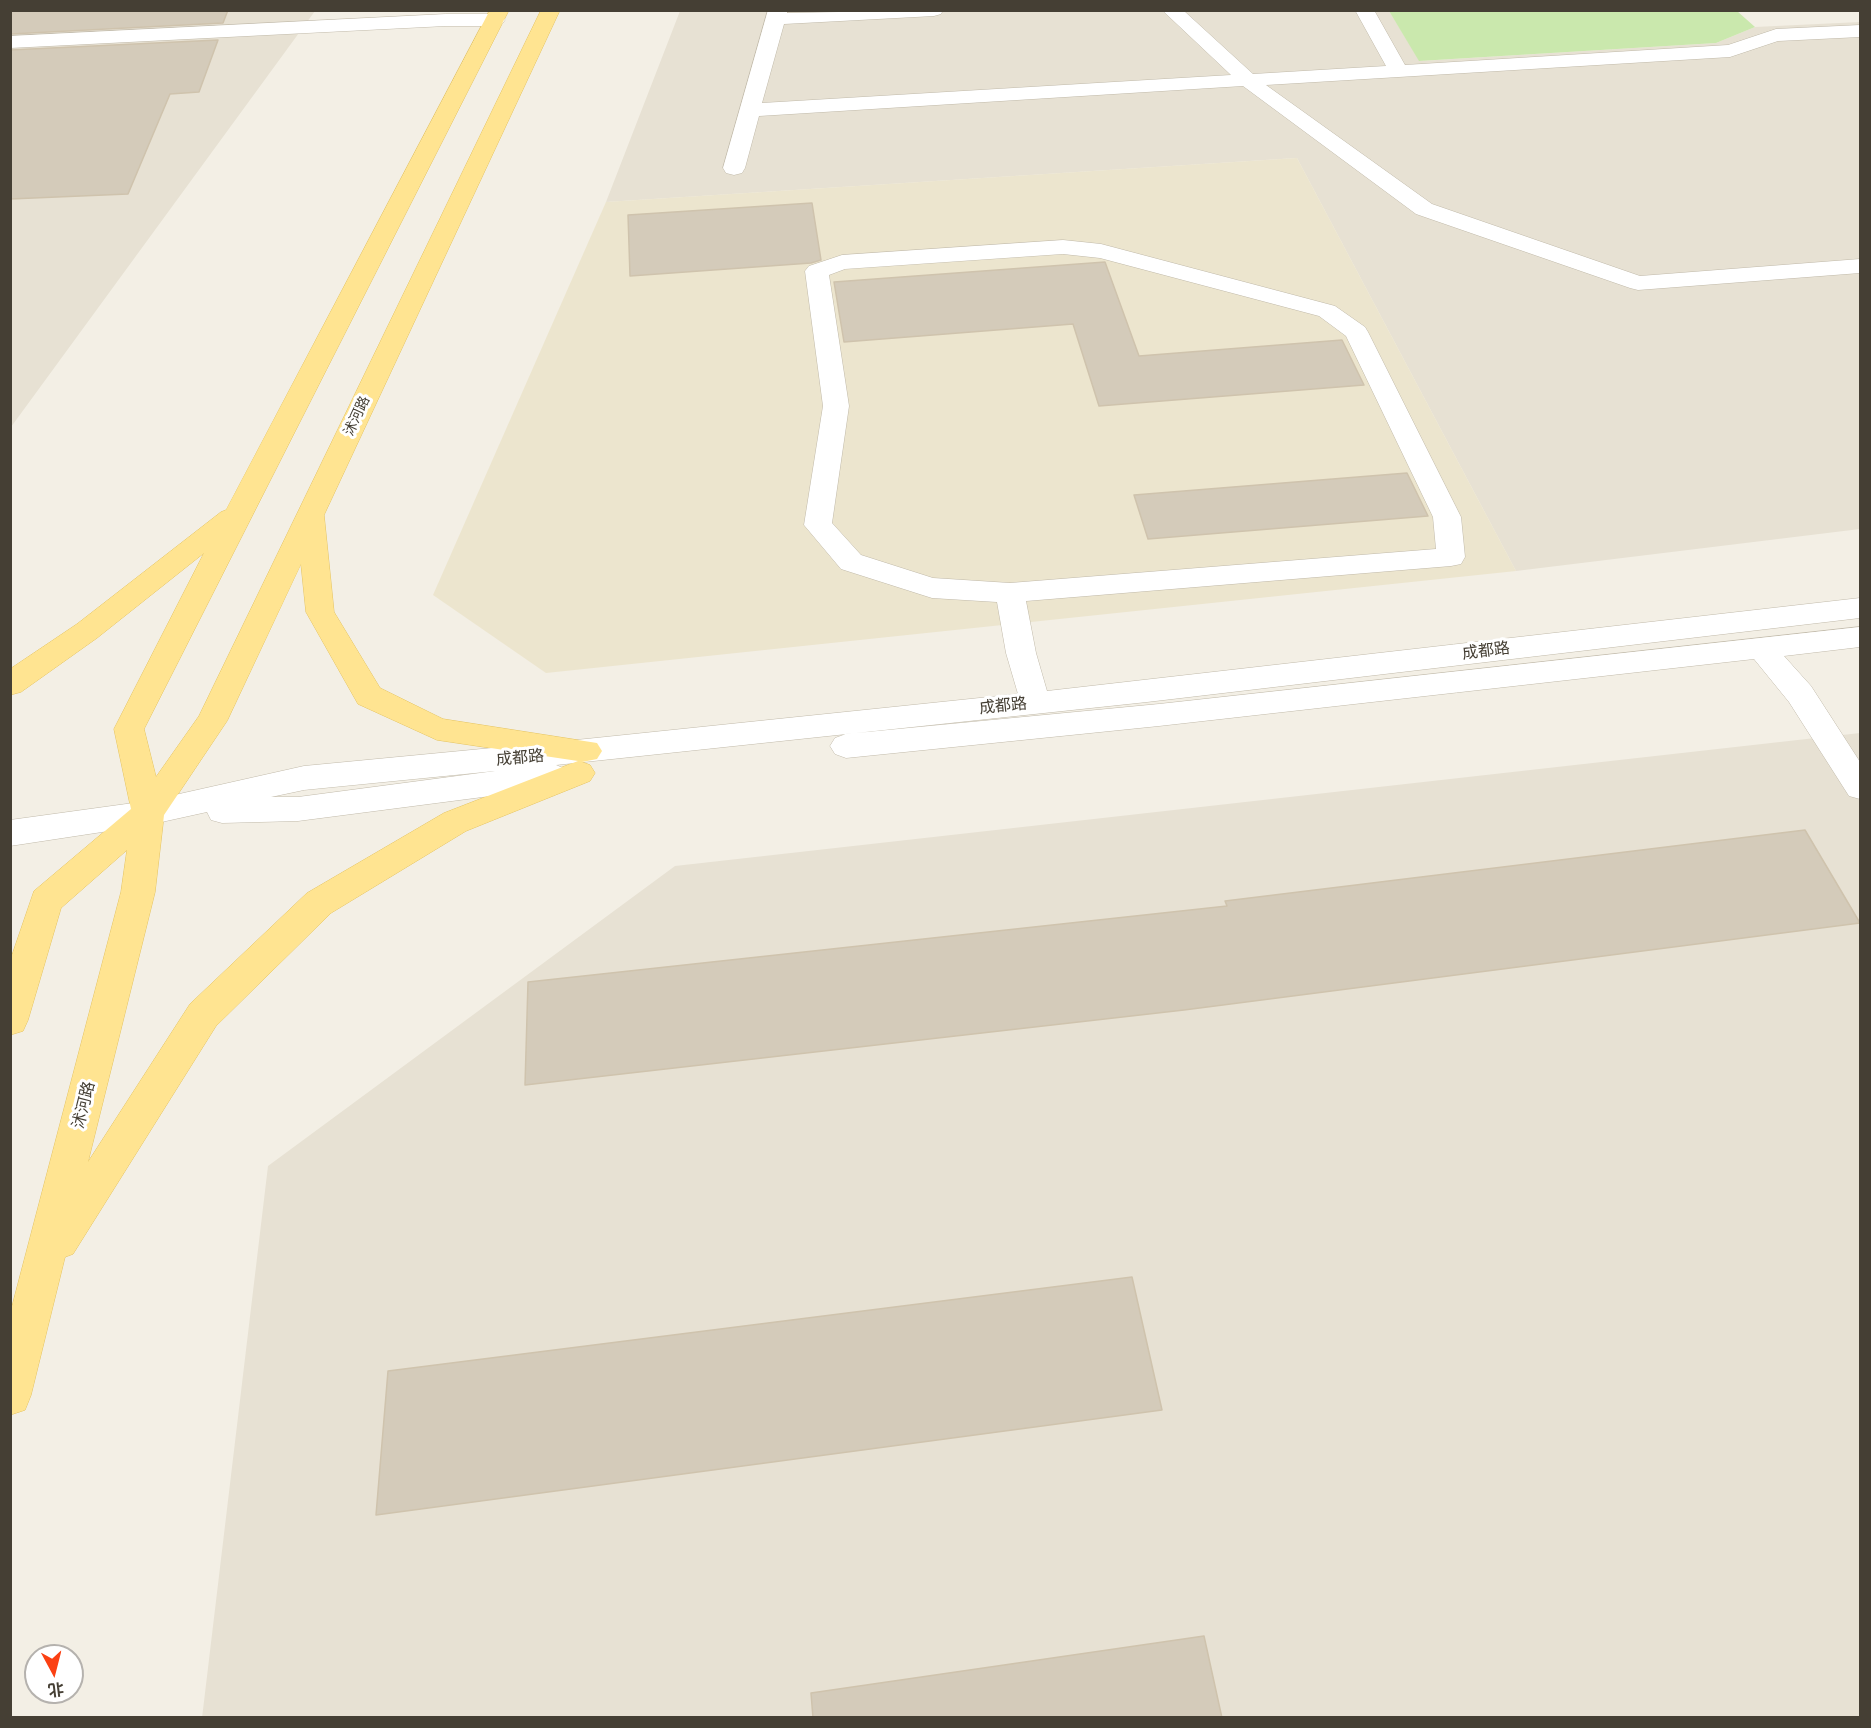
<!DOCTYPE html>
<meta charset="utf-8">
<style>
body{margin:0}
#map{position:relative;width:1871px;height:1728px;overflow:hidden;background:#f3efe5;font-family:Quicksand,"Noto Sans SC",sans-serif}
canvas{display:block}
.frame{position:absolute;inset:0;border:12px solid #453f34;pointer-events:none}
.north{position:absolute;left:24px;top:1644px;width:60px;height:60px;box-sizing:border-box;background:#fff;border:2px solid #b5b2ae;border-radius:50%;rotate:173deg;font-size:16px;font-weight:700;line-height:24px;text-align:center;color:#453f34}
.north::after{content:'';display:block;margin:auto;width:21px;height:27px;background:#fb4013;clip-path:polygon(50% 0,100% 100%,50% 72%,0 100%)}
</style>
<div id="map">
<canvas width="1871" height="1728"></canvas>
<div class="frame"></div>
<div class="north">北</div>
</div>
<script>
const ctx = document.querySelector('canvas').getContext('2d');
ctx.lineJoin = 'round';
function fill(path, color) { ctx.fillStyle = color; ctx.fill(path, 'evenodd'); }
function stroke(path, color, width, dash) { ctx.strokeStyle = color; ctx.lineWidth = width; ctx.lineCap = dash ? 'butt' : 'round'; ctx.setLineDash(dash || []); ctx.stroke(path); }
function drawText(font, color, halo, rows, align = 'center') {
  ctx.font = font + ' Quicksand,"Noto Sans SC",sans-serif'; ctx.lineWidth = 6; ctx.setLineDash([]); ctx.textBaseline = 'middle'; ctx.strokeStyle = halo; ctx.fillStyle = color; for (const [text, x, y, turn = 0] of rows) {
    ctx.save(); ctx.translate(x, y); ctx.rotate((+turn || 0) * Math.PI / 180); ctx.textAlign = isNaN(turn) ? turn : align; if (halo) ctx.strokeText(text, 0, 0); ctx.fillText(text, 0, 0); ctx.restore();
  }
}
const residential = new Path2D(`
 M 11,11 L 315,11 L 11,427 Z
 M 680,11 L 1389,11 L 1420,61 L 1716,43 L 1755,27 L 1860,22 L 1860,529 L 1516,571 L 1297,158 L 606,202 Z
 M 1860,733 L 1860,1717 L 202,1718 L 268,1166 L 675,866 Z`);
const education = new Path2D(`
 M 1297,158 L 1516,571 L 546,673 L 433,595 L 606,202 Z`);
const green = new Path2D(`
 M 1737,11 L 1755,27 L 1716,43 L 1419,61 L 1389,11 Z`);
const building = new Path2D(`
 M 10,10 L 228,10 L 223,23 L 10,34 Z
 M 218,40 L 199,92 L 170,94 L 128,194 L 10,199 L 10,50 Z
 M 812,203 L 821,260 L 811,263 L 630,276 L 628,215 Z
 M 1105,262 L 1139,356 L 1342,340 L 1364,385 L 1099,406 L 1073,324 L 844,342 L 834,282 Z
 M 1407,473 L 1428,516 L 1148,539 L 1134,495 Z
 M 1805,830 L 1860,923 L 1184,1010 L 525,1085 L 528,982 L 1227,906 L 1225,901 Z
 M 1132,1277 L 1162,1410 L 376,1515 L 388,1371 Z
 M 1204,1636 L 1222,1718 L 813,1718 L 811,1693 Z`);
const minor = new Path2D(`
 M 768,10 L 787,10 L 787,13 L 943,10 L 941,14 L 934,16 L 784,24 L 762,103 L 1231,75 L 1162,10 L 1183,10 L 1253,74 L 1386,66 L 1355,10 L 1374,10 L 1405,65 L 1728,45 L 1776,29 L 1860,25 L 1860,37 L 1778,41 L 1730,57 L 1266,85 L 1432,204 L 1640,276 L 1860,259 L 1860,273 L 1638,290 L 1630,288 L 1416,214 L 1243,86 L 759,116 L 745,168 L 742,173 L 734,175 L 726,173 L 723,168 Z
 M 446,14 L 495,14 L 502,16 L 505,20 L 502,24 L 495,26 L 446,26 L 10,48 L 10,36 Z
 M 1063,240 L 1101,244 L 1335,306 L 1365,327 L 1368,332 L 1461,517 L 1465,557 L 1461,564 L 1451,566 L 1026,601 L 1036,653 L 1047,691 L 1860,598 L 1860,618 L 1147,702 L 556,765 L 563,768 L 568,776 L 563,784 L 552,788 L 298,821 L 222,823 L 211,820 L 207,812 L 148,825 L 10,846 L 10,820 L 148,801 L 304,766 L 586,739 L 1018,694 L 1006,653 L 997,602 L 932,598 L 841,569 L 804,525 L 823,406 L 805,271 L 809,266 L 842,255 ZM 1063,254 L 1100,258 L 1319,316 L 1346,336 L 1433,517 L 1436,549 L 1010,583 L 933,578 L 861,555 L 832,523 L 849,406 L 829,275 L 845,269 ZM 495,771 L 298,797 L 271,797 L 304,790 Z
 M 1860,627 L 1860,647 L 1784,656 L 1811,686 L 1860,762 L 1860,799 L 1849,796 L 1789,702 L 1754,659 L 1159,726 L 846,758 L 835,754 L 830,746 L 835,738 L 846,734 L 1159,704 Z`);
const major = new Path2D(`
 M 490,10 L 509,10 L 144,729 L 156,777 L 199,716 L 541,10 L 560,10 L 324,515 L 334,612 L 380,688 L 443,719 L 597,743 L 602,751 L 597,759 L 582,762 L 590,765 L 595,773 L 590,781 L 466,831 L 331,913 L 216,1026 L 73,1254 L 65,1257 L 31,1395 L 25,1410 L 10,1415 L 10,1314 L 121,892 L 127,850 L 61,908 L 28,1020 L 23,1031 L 10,1035 L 10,961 L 34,891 L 131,809 L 114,729 L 204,553 L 97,638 L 21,692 L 10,695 L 10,669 L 77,624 L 221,512 L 226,510 ZM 301,564 L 306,612 L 358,704 L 437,740 L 578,761 L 444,813 L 307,893 L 190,1004 L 88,1162 L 155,892 L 164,815 L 227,721 Z`);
const farStreetnames = [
 ["沭河路",357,416,-65]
];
const streetNames = [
 ["成都路",1486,651,-7],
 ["成都路",1003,706,-6],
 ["成都路",520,758,-5],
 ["沭河路",84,1105,-76]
];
fill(residential, '#e7e1d3');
fill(education, '#ece5ce');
fill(green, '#cae8ad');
fill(building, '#d4cbba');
stroke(building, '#cfc3ad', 1.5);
stroke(minor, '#c1baaa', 1);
stroke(major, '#e4c361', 1);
fill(minor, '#fff');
fill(major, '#ffe491');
drawText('14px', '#453f34', '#fff', farStreetnames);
drawText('16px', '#453f34', '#fff', streetNames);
</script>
